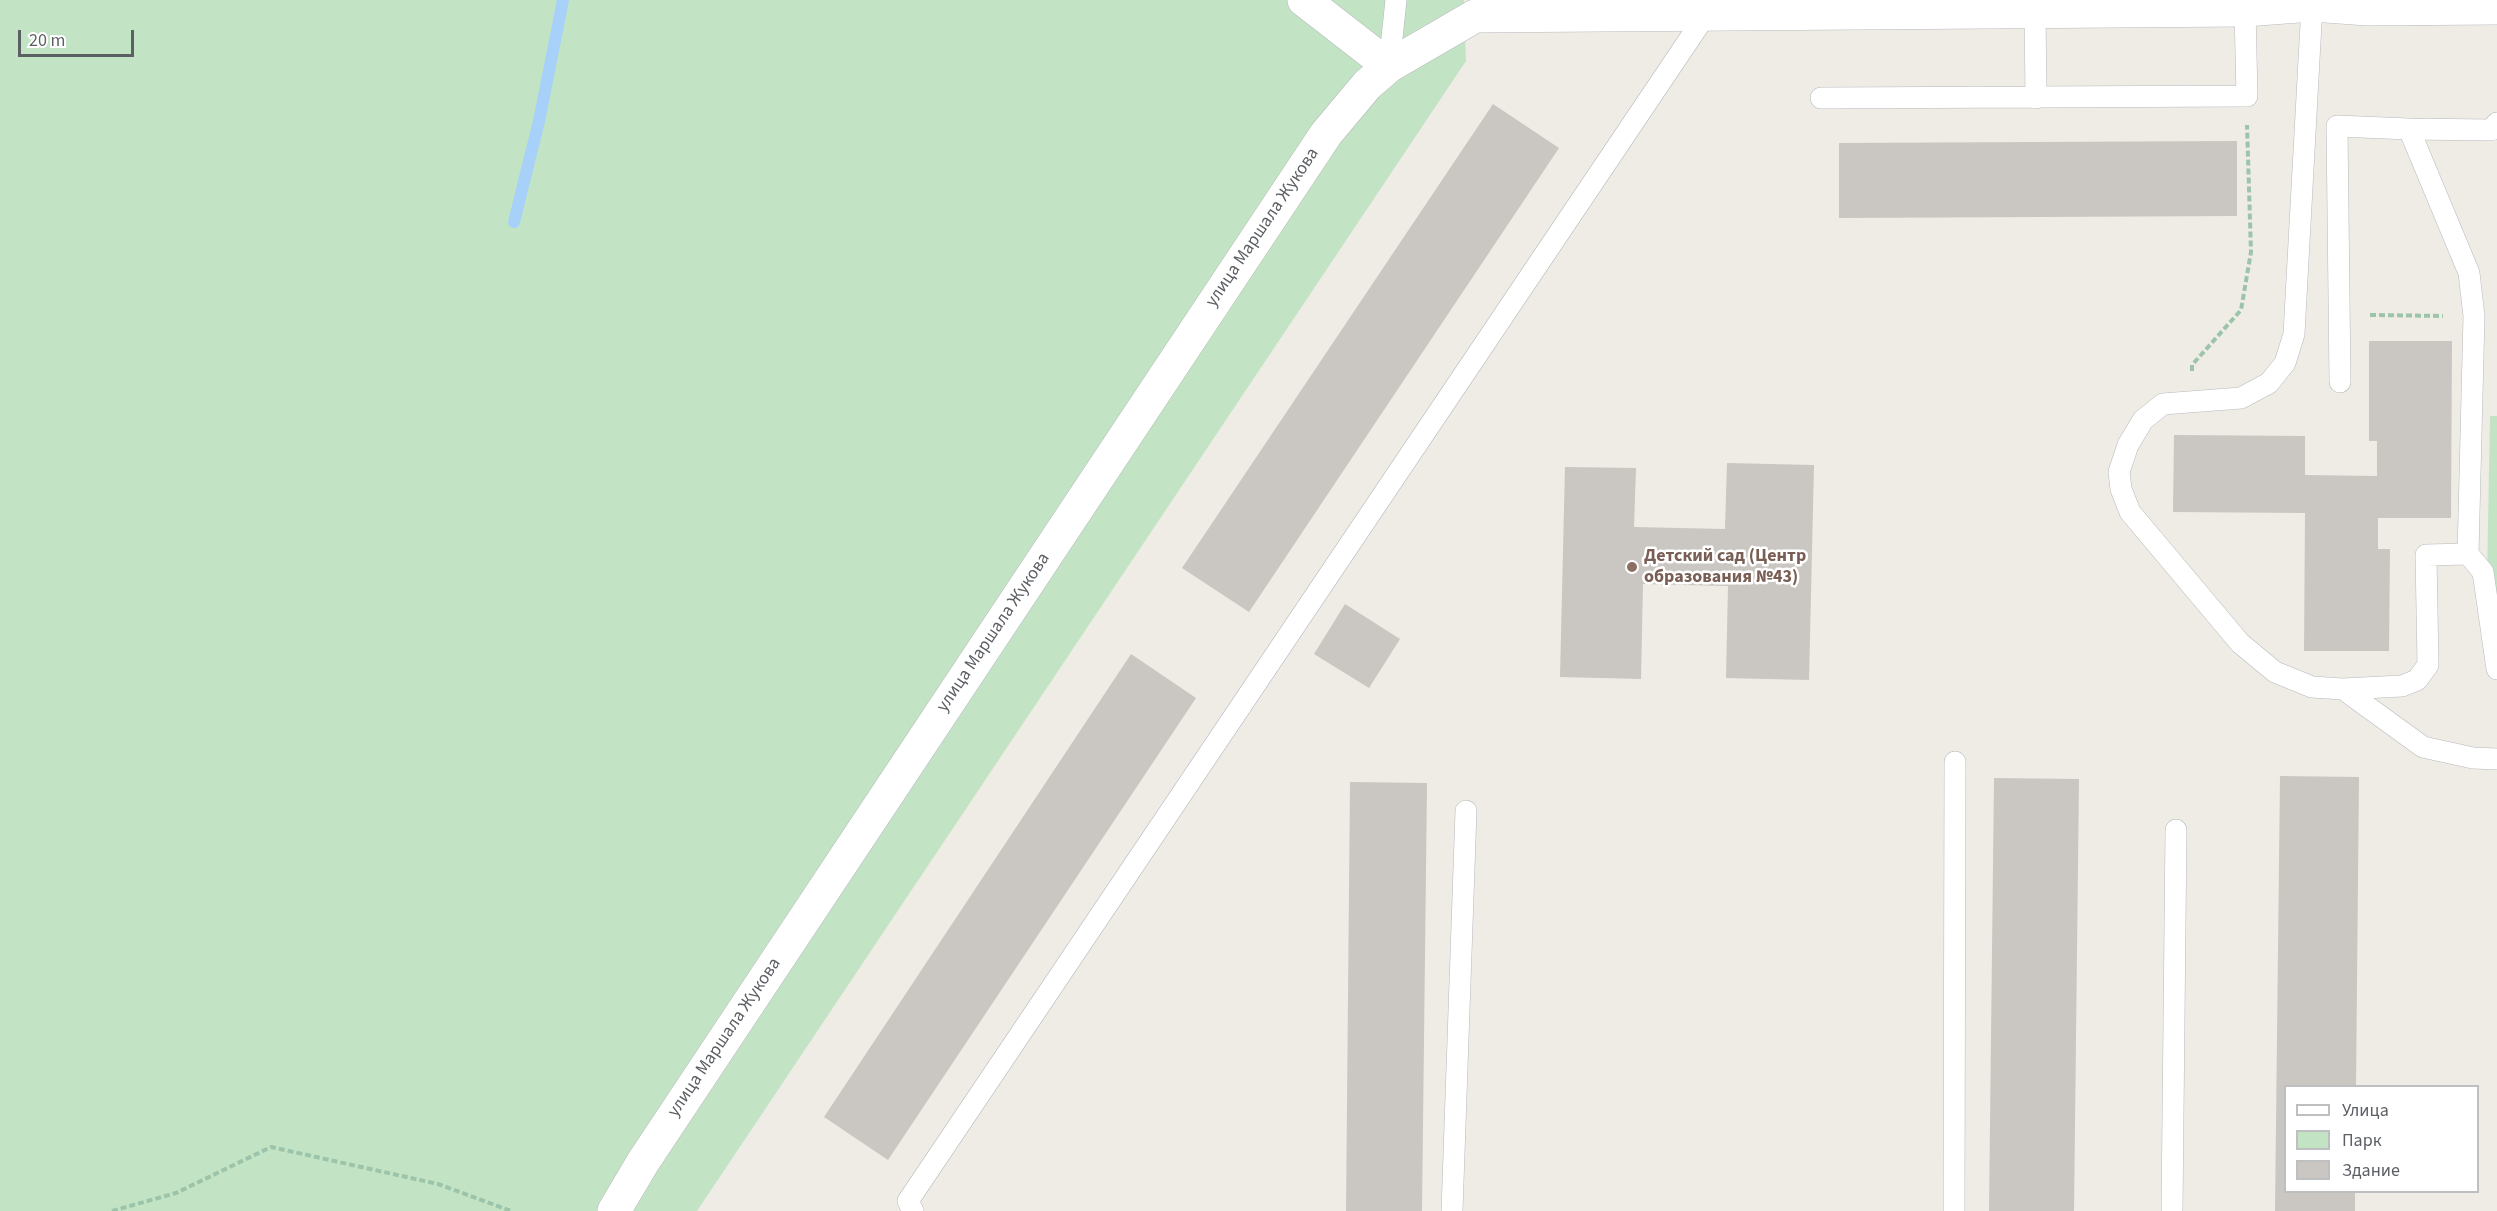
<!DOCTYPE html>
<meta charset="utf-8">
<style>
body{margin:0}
#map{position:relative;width:2497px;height:1211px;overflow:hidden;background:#eeece4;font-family:"Source Sans 3",sans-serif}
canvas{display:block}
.legend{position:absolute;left:2284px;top:1085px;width:195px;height:108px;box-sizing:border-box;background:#fff;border:2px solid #bebfc1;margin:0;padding:8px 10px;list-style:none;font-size:18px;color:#5c5f64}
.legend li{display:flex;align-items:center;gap:12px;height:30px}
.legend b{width:30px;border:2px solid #bebfc1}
.scale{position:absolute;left:18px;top:30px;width:116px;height:27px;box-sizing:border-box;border:3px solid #5c5f64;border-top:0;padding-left:8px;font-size:18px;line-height:21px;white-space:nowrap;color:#5c5f64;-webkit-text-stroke:4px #fff;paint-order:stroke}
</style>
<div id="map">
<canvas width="2497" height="1211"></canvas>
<ul class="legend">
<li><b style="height:8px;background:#fff"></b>Улица</li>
<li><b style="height:16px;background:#c2e4c4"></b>Парк</li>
<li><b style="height:16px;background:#cac6c2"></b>Здание</li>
</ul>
<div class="scale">20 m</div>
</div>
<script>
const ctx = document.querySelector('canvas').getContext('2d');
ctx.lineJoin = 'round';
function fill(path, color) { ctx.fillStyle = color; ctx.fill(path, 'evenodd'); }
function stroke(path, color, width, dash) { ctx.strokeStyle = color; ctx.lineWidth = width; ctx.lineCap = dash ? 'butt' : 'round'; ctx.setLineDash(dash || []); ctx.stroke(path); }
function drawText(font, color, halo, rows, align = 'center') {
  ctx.font = font + ' "Source Sans 3",sans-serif'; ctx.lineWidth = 5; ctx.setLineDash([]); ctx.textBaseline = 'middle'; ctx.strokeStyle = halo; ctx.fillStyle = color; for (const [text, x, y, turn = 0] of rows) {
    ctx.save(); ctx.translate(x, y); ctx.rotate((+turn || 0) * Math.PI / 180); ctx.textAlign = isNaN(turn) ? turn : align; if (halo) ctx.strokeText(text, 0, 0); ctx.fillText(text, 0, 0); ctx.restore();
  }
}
const green = new Path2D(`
 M 0,0 L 1464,0 L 1466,61 L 697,1211 L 0,1211 Z
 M 2490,416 L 2497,416 L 2497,635 L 2486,635 Z`);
const stream = new Path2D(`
 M 514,222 L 539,121 L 563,0`);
const building = new Path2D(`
 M 1493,104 L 1559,148 L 1249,612 L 1182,568 Z
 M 2237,141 L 2237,216 L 1839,218 L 1839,143 Z
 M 2369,341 L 2452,341 L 2451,518 L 2378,518 L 2378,549 L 2390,549 L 2389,651 L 2304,651 L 2305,513 L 2173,512 L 2174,435 L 2305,436 L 2305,475 L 2377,476 L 2377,441 L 2369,441 Z
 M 1727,463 L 1814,465 L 1809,680 L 1726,678 L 1728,586 L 1643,584 L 1641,679 L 1560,677 L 1565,467 L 1636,468 L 1634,527 L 1725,529 Z
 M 1345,604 L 1400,639 L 1369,688 L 1314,654 Z
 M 1131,654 L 1196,698 L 888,1160 L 824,1117 Z
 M 2280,776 L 2359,777 L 2356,1086 L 2286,1086 L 2286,1192 L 2355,1192 L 2355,1211 L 2275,1211 Z
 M 1994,778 L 2079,779 L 2074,1211 L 1989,1211 Z
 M 1350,782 L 1427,783 L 1422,1211 L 1346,1211 Z`);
const path = new Path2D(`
 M 2370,315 L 2443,316
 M 2192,371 L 2192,365 L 2241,310 L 2251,252 L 2247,125
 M 112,1211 L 176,1193 L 271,1147 L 438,1184 L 511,1211`);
const service = new Path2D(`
 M 2312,5 L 2294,334 L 2285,363 L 2269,383 L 2241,398 L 2163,404 L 2143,420 L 2128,445 L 2119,472 L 2121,489 L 2130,512 L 2240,643 L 2275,672 L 2312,687 L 2343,689 L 2402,686 L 2417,680 L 2428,665 L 2426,555 L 2468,554 L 2474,316 L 2469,273 L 2409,129 L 2337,126 L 2340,382
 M 2035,11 L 2036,98
 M 1389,66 L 1396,0
 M 1821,98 L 2247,96 L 2245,10
 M 2409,129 L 2491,130 L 2497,123
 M 2468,554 L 2483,572 L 2497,669
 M 2343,689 L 2423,747 L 2473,758 L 2497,759
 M 913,1211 L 908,1201 L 1707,13
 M 1452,1211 L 1466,811
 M 1954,1211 L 1955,762
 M 2172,1211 L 2176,830`);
const minor = new Path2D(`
 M 1304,0 L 1389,66
 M 614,1211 L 643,1162 L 1326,134 L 1367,85 L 1389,66 L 1475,16 L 2245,10 L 2312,5 L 2368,9 L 2497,8`);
const markers = [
 [1632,567,6,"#8d6e63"]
];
const streetNames = [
 ["улица Маршала Жукова",1263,228,-56],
 ["улица Маршала Жукова",994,633,-56],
 ["улица Маршала Жукова",725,1038,-56]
];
const educationNames = [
 ["Детский сад (Центр",1644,557],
 ["образования №43)",1644,578]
];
fill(green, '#c2e4c4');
stroke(stream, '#a8d1fa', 12);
fill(building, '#cac6c2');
stroke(service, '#b7b9bd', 22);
stroke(minor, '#b7b9bd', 34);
stroke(path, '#9cc4aa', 4, [6, 3]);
stroke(service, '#fff', 21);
stroke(minor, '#fff', 33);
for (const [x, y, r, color] of markers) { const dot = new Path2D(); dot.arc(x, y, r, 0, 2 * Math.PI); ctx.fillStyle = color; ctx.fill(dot); stroke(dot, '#fff', 2); }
drawText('18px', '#5c5f64', '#fff', streetNames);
drawText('bold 18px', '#785e54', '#fff', educationNames, 'left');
</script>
